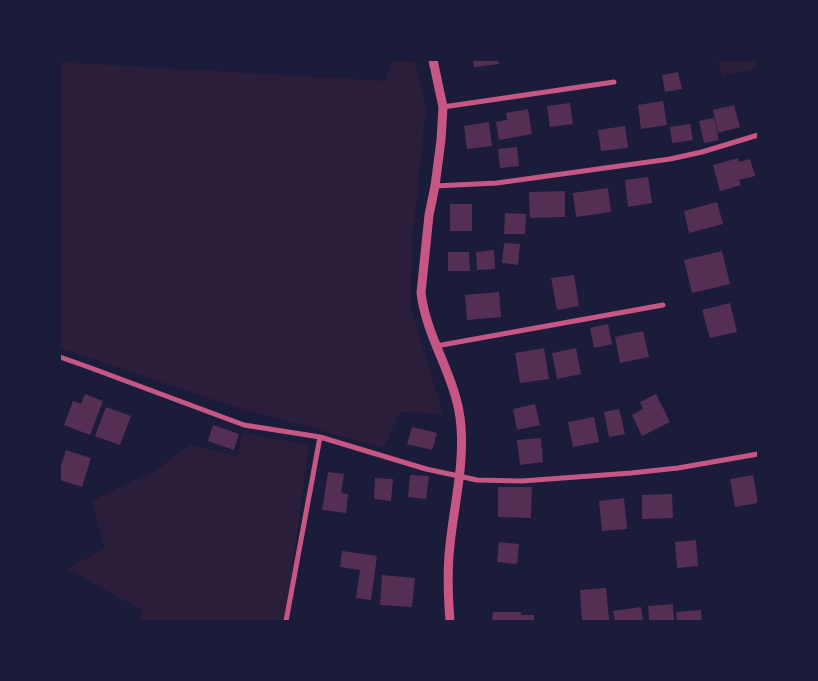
<!DOCTYPE html>
<style>
body{margin:0}
#map{position:relative;width:818px;height:681px;overflow:hidden;background:#1b1b3a;font-family:Roboto,sans-serif}
canvas{display:block}
.frame{position:absolute;inset:0;border:61px solid #1b1b3a;pointer-events:none}
</style>
<div id="map">
<canvas width="818" height="681"></canvas>
<div class="frame"></div>
</div>
<script>
const ctx = document.querySelector('canvas').getContext('2d');
ctx.lineJoin = 'round';
function fill(path, color) { ctx.fillStyle = color; ctx.fill(path, 'evenodd'); }
function stroke(path, color, width, dash) { ctx.strokeStyle = color; ctx.lineWidth = width; ctx.lineCap = dash ? 'butt' : 'round'; ctx.setLineDash(dash || []); ctx.stroke(path); }
const green = new Path2D(`
 M 392,60 L 415,60 L 426,107 L 412,244 L 411,308 L 443,414 L 400,412 L 384,448 L 236,407 L 60,348 L 60,62 L 385,81 Z
 M 718,60 L 758,60 L 758,68 L 722,77 Z
 M 243,433 L 309,445 L 285,621 L 137,621 L 143,611 L 67,569 L 105,548 L 92,501 L 156,470 L 190,445 L 237,456 Z`);
const building = new Path2D(`
 M 473,60 L 498,60 L 499,64 L 474,67 Z
 M 678,72 L 682,89 L 665,92 L 662,75 Z
 M 663,101 L 667,125 L 641,129 L 638,105 Z
 M 570,103 L 573,124 L 550,127 L 547,106 Z
 M 734,105 L 740,127 L 718,133 L 713,110 Z
 M 528,109 L 532,134 L 499,140 L 496,122 L 507,120 L 506,113 Z
 M 714,118 L 719,140 L 704,143 L 699,121 Z
 M 489,122 L 492,146 L 467,149 L 464,126 Z
 M 690,124 L 693,140 L 672,143 L 670,127 Z
 M 625,126 L 628,148 L 601,151 L 598,130 Z
 M 517,147 L 519,166 L 500,168 L 498,149 Z
 M 738,158 L 739,162 L 750,159 L 755,176 L 739,180 L 741,185 L 720,191 L 713,165 Z
 M 648,177 L 652,203 L 628,207 L 625,180 Z
 M 608,188 L 611,212 L 576,217 L 573,193 Z
 M 565,191 L 565,217 L 530,218 L 529,192 Z
 M 717,202 L 723,224 L 689,233 L 684,211 Z
 M 450,204 L 472,204 L 472,231 L 450,231 Z
 M 505,213 L 526,214 L 525,234 L 504,234 Z
 M 504,243 L 520,244 L 518,265 L 502,263 Z
 M 494,250 L 495,269 L 477,270 L 476,252 Z
 M 722,251 L 730,284 L 692,293 L 684,260 Z
 M 448,252 L 469,252 L 470,271 L 448,271 Z
 M 574,275 L 579,306 L 557,310 L 551,278 Z
 M 499,292 L 501,317 L 467,320 L 465,295 Z
 M 730,303 L 737,332 L 710,338 L 702,310 Z
 M 608,324 L 612,344 L 594,348 L 590,328 Z
 M 643,331 L 649,357 L 620,363 L 615,337 Z
 M 544,348 L 549,379 L 520,383 L 515,353 Z
 M 576,348 L 581,374 L 557,379 L 552,353 Z
 M 85,394 L 103,401 L 90,435 L 64,425 L 73,401 L 81,404 Z
 M 656,394 L 670,422 L 642,436 L 632,415 L 643,409 L 640,402 Z
 M 535,404 L 540,425 L 517,430 L 513,409 Z
 M 106,407 L 131,416 L 120,445 L 95,436 Z
 M 619,409 L 625,434 L 609,437 L 604,412 Z
 M 594,417 L 599,442 L 573,447 L 568,422 Z
 M 213,425 L 239,434 L 234,450 L 208,441 Z
 M 412,427 L 437,433 L 432,450 L 407,444 Z
 M 541,438 L 543,462 L 520,465 L 517,440 Z
 M 66,450 L 91,458 L 82,487 L 60,480 L 60,469 Z
 M 328,472 L 344,474 L 341,493 L 348,494 L 346,513 L 322,510 Z
 M 410,475 L 429,476 L 426,499 L 408,497 Z
 M 753,475 L 758,503 L 735,507 L 730,479 Z
 M 375,478 L 393,479 L 391,501 L 374,499 Z
 M 498,487 L 532,487 L 531,518 L 498,517 Z
 M 672,494 L 673,518 L 642,519 L 642,495 Z
 M 624,498 L 627,529 L 602,531 L 599,501 Z
 M 696,540 L 698,566 L 677,568 L 675,542 Z
 M 499,542 L 519,544 L 517,564 L 497,562 Z
 M 342,551 L 377,556 L 371,600 L 356,598 L 360,570 L 340,567 Z
 M 382,575 L 415,578 L 412,607 L 380,605 Z
 M 606,588 L 609,620 L 582,621 L 580,590 Z
 M 673,604 L 674,621 L 649,621 L 648,606 Z
 M 641,607 L 643,621 L 615,621 L 613,611 Z
 M 701,610 L 702,621 L 677,621 L 676,612 Z
 M 493,612 L 521,612 L 521,615 L 534,615 L 534,621 L 492,621 Z`);
const minor = new Path2D(`
 M 443,107 L 614,82
 M 435,186 L 497,183 L 670,159 L 702,152 L 758,135
 M 436,346 L 663,305
 M 60,357 L 91,368 L 244,425 L 320,437 L 426,469 L 477,480 L 522,481 L 631,473 L 678,468 L 758,454
 M 286,621 L 320,437`);
const tertiary = new Path2D(`
 M 433,60 L 443,107 L 441,140 L 435,186 L 429,215 L 421,293 C 427,341 458,379 461,427 C 464,468 454,505 450,545 C 447,570 448,596 450,621`);
fill(green, '#2a1e3b');
fill(building, '#542f53');
stroke(minor, '#c65784', 5);
stroke(tertiary, '#c65784', 9);
</script>
